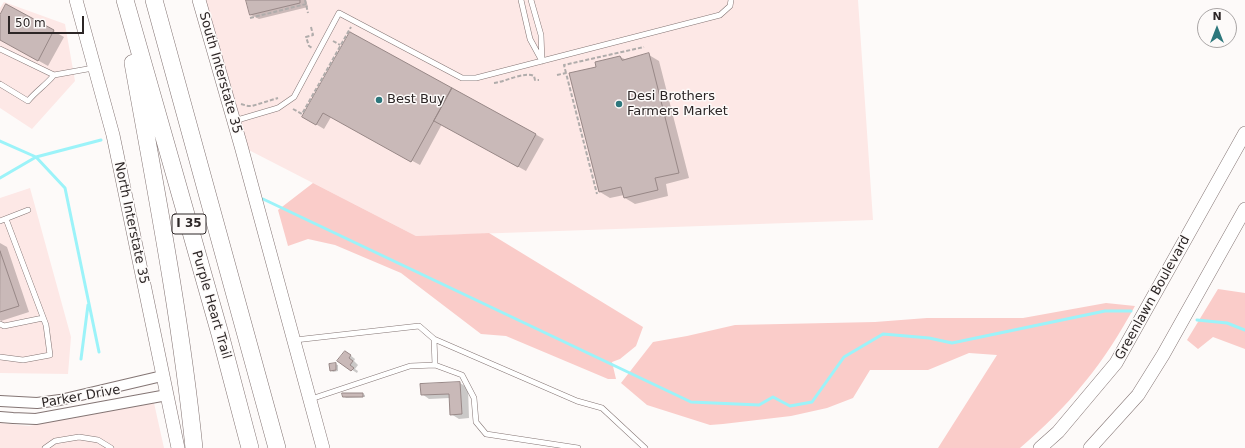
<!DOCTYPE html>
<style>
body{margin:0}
#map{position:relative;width:1245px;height:448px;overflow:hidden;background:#fdfaf9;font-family:"DejaVu Sans",sans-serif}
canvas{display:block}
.north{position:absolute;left:1197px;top:8px;width:40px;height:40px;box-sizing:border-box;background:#fdfaf9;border:1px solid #a9a5a5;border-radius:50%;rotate:0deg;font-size:11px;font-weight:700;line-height:16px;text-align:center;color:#2c2626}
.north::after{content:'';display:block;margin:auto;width:14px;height:18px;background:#2d777c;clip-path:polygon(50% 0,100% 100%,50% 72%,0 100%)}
.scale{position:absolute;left:8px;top:16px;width:76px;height:18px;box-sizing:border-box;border:2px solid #2c2626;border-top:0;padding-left:5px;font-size:12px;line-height:14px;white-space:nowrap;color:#2c2626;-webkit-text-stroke:3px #fdfaf9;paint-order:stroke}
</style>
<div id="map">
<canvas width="1245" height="448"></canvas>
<div class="north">N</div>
<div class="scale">50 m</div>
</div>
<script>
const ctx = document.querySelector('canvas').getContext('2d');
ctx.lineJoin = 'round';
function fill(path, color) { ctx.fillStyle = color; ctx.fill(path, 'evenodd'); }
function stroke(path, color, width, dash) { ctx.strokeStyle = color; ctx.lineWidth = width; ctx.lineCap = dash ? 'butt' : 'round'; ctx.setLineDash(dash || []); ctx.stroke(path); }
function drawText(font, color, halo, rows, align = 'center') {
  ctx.font = font + ' "DejaVu Sans",sans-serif'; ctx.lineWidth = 3; ctx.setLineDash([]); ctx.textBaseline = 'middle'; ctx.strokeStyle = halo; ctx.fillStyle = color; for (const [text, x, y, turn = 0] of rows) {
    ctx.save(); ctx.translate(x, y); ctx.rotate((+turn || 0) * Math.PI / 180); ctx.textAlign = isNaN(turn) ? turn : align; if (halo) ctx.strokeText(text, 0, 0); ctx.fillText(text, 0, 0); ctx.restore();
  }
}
const built = new Path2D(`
 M 199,0 L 858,0 L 873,220 L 416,236 L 241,146 Z
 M 4,2 L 65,24 L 75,81 L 32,129 L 0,108 L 0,8 Z
 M 30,188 L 71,337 L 68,374 L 0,373 L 0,198 Z
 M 154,403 L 164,448 L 0,448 L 0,423 L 29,426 Z`);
const green = new Path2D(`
 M 313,183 L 416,236 L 489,233 L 643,327 L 636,346 L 620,359 L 612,362 L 616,379 L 608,379 L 506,336 L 481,334 L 401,273 L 335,245 L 308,239 L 288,246 L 278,210 Z
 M 1218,289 L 1245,293 L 1245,349 L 1213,337 L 1198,349 L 1187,340 Z
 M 1106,303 L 1135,306 C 1120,333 1104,359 1084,383 C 1065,407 1043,428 1020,448 L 938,448 L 997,355 L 969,353 L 928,370 L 870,370 L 853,398 L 827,408 L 791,416 L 723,424 L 710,425 L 647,405 L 621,383 L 653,342 L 687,336 L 735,325 L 875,322 L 927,318 L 1023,318 Z`);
const shadow = new Path2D(`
 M 247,0 L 306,0 L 308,7 L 259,19 L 251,15 Z
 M 7,5 L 64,37 L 48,66 L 0,39 L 0,17 Z
 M 350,33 L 544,139 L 526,171 L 442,124 L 420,165 L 331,117 L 324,129 L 304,117 Z
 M 649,55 L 659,61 L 689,178 L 666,184 L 668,196 L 635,204 L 625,198 L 624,195 L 610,198 L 600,192 L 597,67 L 620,57 L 627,60 Z
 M 0,243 L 7,247 L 29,312 L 1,321 L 0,320 Z
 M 350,355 L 355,359 L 354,361 L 358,365 L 355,369 L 358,371 L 357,373 L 338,361 Z
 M 335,364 L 338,365 L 338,371 L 333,372 L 331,370 Z
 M 460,383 L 468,388 L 469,418 L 459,419 L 451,414 L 450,398 L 429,399 L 422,394 Z
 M 343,394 L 363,394 L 365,395 L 365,397 L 346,398 L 344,396 Z`);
const stream = new Path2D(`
 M 0,141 L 36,157 L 101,140
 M 0,178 L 36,157 L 65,188 L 99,352
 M 263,199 L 691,402 L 759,405 L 773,397 L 790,406 L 812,402 L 844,357 L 883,334 L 929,338 L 952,343 L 1105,311 L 1131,311
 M 1197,320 L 1227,323 L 1245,330
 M 81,359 L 88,305`);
const building = new Path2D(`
 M 246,0 L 300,0 L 300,3 L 250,15 Z
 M 6,4 L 54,30 L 38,61 L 0,40 L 0,15 Z
 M 350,32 L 452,88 L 411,162 L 323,113 L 316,125 L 302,117 Z
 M 649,53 L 679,173 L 655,178 L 658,190 L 624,198 L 621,187 L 599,192 L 569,73 L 596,67 L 595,62 L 620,56 L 622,60 Z
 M 452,88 L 536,134 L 518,167 L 434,121 Z
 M 0,251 L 19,306 L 0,312 Z
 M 345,351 L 351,355 L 349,358 L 353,361 L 350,365 L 354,368 L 351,371 L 337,361 Z
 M 336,363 L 336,370 L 330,371 L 329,364 Z
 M 460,382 L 462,414 L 450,415 L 449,394 L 421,395 L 420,384 Z
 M 342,393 L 363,393 L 363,397 L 343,397 Z`);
const path = new Path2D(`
 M 305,0 L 308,13
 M 250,18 L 306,4
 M 311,27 L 313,35 L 306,37 L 309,46 L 312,48
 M 333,41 L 340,45
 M 566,73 L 564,65 L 644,47
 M 557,75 L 566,73 L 597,194
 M 494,83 C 504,82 526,71 534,76 L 535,80 L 539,80
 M 241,104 L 248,106 L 252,106 L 278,98
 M 293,109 L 302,114 L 351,27`);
const service = new Path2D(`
 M 521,0 L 530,39 L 542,61 L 541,35 L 531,0
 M 0,49 L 54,75 L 93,68
 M 0,84 L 28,101 C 36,91 46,85 54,75
 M 234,121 L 278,108 L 294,97 L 339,13 L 462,78 L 476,78 L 720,15 L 730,6 L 731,0
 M 0,221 L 28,210
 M 0,324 L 4,326 L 43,318
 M 434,339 L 577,401 L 602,408 L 645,448
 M 295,340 L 419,326 L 434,339 L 435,365
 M 0,357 L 23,360 L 50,355 L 46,325 L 6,219
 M 311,399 L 410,366 L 435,365 L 462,375 L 474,398 L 476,422 L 486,434 L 578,448
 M 45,448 L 55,441 L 79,437 L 98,440 L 111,448`);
const minor = new Path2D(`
 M 0,401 L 37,403 L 60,400 L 162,376
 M 0,417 L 13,418 L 36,419 L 167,395`);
const secondary = new Path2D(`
 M 76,0 L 113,135 L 178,448
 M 199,0 L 241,146 L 323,448
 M 1040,448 L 1058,432 L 1116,363 L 1245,133
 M 1090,448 L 1138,395 L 1163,355 L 1245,209`);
const motorway = new Path2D(`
 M 125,0 L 220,334 L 250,448
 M 154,0 L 277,448
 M 133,63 C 156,191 181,319 194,448`);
const markers = [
 [379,100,4,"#2d777c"],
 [619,104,4,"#2d777c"]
];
const shields = [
 [189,224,34]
];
const shieldNames = [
 ["I 35",189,224]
];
const streetNames = [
 ["South Interstate 35",220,73,74],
 ["North Interstate 35",131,223,78],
 ["Greenlawn Boulevard",1153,298,-61],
 ["Purple Heart Trail",211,305,74],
 ["Parker Drive",81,397,-10]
];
const poiNames = [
 ["Desi Brothers",627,97],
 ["Farmers Market",627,112],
 ["Best Buy",387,100]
];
fill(built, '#fde8e6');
fill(green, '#faccc9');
fill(shadow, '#0003');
stroke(stream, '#9cf3f9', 3);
fill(building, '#c9b9b8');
stroke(building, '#988887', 1);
stroke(service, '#847574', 6);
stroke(minor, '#847574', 12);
stroke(secondary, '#847574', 14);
stroke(motorway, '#847574', 18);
stroke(path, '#b0acab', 2, [4, 2]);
stroke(service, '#fff', 5);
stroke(minor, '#fff', 10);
stroke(secondary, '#fff', 13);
stroke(motorway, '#fff', 17);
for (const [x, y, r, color] of markers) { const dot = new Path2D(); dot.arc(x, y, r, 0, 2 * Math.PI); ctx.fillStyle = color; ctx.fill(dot); stroke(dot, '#fdfaf9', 1.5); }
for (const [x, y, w] of shields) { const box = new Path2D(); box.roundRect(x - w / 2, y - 10, w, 20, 3); ctx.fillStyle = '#fdfaf9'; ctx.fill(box); stroke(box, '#2c2626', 1); }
drawText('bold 12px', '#2c2626', null, shieldNames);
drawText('13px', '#2c2626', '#fdfaf9', streetNames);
drawText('13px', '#2c2626', '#fdfaf9', poiNames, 'left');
</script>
